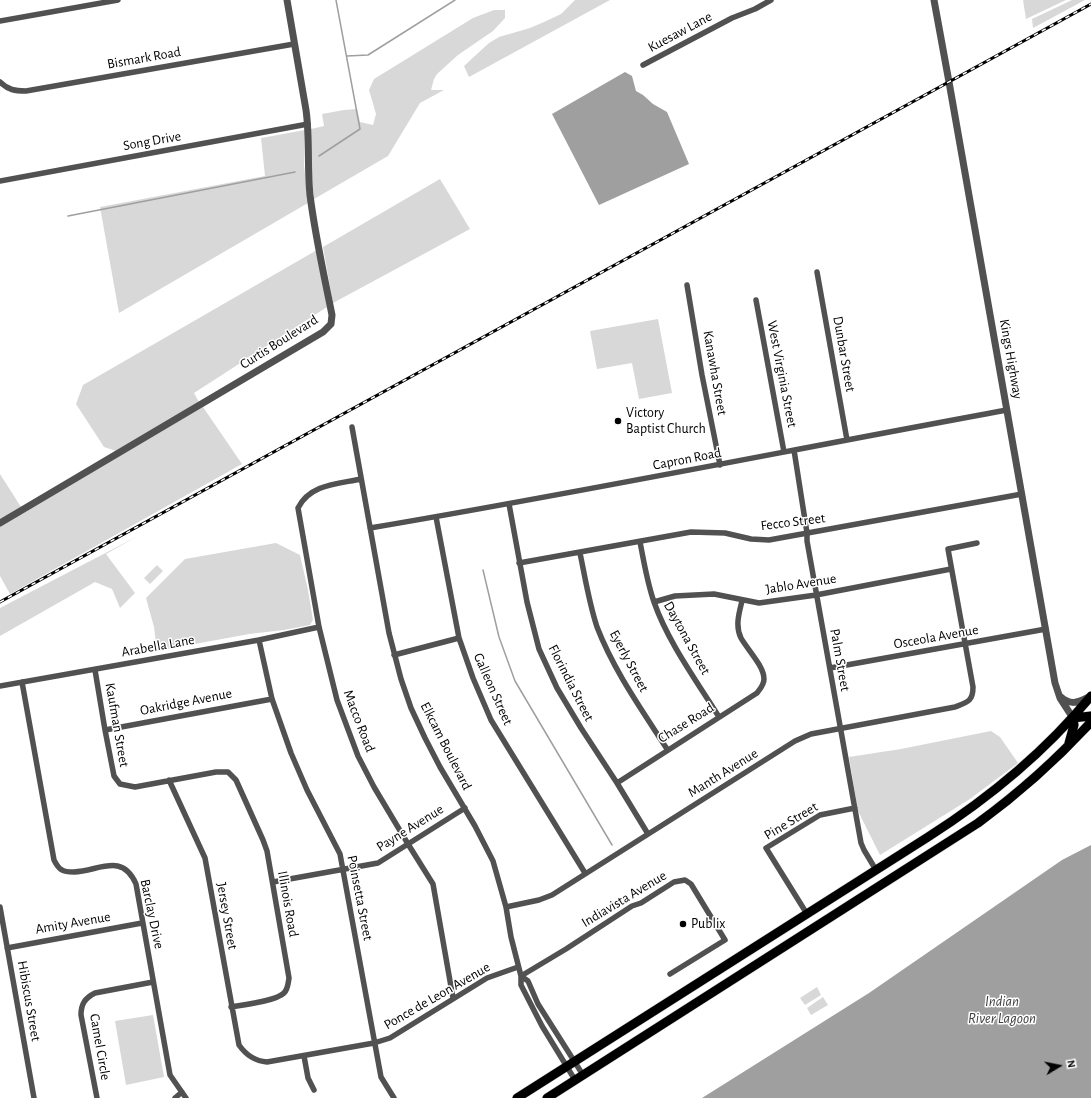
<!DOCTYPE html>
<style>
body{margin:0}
#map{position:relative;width:1091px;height:1098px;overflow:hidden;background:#fff;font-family:"Alegreya Sans",sans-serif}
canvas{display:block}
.north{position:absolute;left:1039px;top:1046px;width:40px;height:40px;-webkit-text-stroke:3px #fff;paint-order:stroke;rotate:80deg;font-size:11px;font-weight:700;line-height:16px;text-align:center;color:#000}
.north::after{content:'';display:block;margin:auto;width:14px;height:18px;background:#000;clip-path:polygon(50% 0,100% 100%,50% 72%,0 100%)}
</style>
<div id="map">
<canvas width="1091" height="1098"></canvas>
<div class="north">N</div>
</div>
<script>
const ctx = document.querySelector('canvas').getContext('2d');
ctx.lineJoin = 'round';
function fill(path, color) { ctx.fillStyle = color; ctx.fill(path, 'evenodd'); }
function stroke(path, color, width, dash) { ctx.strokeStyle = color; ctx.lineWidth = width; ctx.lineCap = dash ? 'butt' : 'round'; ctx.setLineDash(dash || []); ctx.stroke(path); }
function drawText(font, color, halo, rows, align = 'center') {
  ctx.font = font + ' "Alegreya Sans",sans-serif'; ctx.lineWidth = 3; ctx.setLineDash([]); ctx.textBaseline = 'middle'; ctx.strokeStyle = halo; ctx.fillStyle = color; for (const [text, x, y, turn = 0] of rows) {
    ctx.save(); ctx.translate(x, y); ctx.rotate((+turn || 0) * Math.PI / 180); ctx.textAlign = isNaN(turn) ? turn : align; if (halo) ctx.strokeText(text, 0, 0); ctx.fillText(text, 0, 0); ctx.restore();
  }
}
const green = new Path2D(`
 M 575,0 L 610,0 L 469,77 L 464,66 L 489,43 L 499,37 L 530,28 L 544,22 L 561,14 Z
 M 1023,0 L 1066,0 L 1026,19 Z
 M 1072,0 L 1085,0 L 1033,28 L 1032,19 Z
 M 494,10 L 505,10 L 505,18 L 493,31 L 458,55 L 437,74 L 434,79 L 431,90 L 444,90 L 420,103 L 388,156 L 314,199 L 311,165 L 311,129 L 324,126 L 322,114 L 344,110 L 357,109 L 360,122 L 373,125 L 376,114 L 369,90 L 374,79 L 473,18 Z
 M 305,130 L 304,165 L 308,203 L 119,313 L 100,207 L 265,176 L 261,138 Z
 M 440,179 L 470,229 L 333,303 L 323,247 Z
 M 317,250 L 327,307 L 194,393 L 199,402 L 116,451 L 104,447 L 76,404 L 83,385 Z
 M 658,319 L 672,393 L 639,399 L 632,363 L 597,369 L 590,331 Z
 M 203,407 L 242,464 L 10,594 L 0,576 L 0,526 Z
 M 0,474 L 21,507 L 0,520 Z
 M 138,536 L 106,554 L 135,593 L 120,608 L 112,589 L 95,582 L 0,636 L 0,608 Z
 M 276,543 L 300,555 L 308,590 L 313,620 L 310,625 L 284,630 L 249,634 L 157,651 L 154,627 L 146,598 L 185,559 Z
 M 157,565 L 163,571 L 150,584 L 144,578 Z
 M 991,731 L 1000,737 L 1018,763 L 970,799 L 880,855 L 858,811 L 849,757 L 901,749 Z
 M 817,987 L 821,995 L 805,1005 L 800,998 Z
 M 823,997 L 828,1005 L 811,1015 L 807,1008 Z
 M 153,1015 L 164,1077 L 126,1085 L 115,1021 Z`);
const water = new Path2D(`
 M 625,72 L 632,76 L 636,91 L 643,95 L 653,104 L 667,112 L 689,164 L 599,205 L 552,114 Z
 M 1091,845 L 1091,1098 L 702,1098 L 869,993 L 1062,860 Z`);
const stream = new Path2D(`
 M 347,56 L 368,55 L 455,0
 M 319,156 L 360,129 L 336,0
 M 68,216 L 295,172
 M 483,570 L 499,637 L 515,681 L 612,845`);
const minor = new Path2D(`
 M 0,21 L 118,0
 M 643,65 L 732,18 L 755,9 L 771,0
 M 0,82 C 8,90 15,91 26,91 L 294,44
 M 0,181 L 308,124
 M 817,272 L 847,440
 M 687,285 L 702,375 L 720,465
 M 756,300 L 784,452
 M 352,427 L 389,633 L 401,679 L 411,708 L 425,738 L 440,767 L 475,826 L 493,861 L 506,907 L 511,937 L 521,976 L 521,985 L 542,1026 L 575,1080
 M 794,450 L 807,533 L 807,541 L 861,843 L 864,850 L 876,870
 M 361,479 C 338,484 310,484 298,508 L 319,627 L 337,700 L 358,756 L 374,787 L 408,844 L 433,884 L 453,998
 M 509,504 L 527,602 L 539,649 L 557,688 L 581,728 L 617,783 L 648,834
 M 436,517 L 459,638 L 473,678 L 491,720 L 585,873
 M 370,528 C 583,492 795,449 1007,410
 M 640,542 C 644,562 647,582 654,602 C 668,642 696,680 719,717
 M 580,553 C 585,577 589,603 597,627 C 614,671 642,710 667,749
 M 519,563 L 691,532 L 725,533 L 751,539 L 769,540 L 1022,494
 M 654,602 L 675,596 L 714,594 L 759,603 L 816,595 L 951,569
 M 259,640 L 272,699 L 291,753 L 307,790 L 340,854 L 381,1077 L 394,1098
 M 394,655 L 459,638
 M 830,668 L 1046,629
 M 95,670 L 105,730 L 114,776 L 120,784 L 135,787 L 216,772 L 228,772 L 236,780 L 263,840 L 267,851 L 289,978 C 288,984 288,989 284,993 C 276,1001 243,1005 231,1007
 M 22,682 L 54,860 C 56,864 58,868 62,870 C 65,872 70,872 74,872 C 99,871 122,852 136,884 L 170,1075 L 186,1098
 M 0,686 L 259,640 L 319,627
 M 105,730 L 272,699
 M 169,780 L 205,858 L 239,1045 C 246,1055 254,1061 267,1062 L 374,1043 L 390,1038 L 487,978 L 518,967
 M 617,783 L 757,693 C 760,689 764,685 764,679 C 764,666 747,649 741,638 C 735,626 739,613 742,601
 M 273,882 L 378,863 L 465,808
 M 0,907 L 34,1098
 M 506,907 L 539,900 L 552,895 L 795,741 L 811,734 L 955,707 C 968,702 973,701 973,687 L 948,549 L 977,543
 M 807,914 L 766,848 L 820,815 L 855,808
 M 7,948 L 142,923
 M 521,976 L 566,949 L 632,906 L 641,903 L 674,882 L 685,880 L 691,884 L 725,940 L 670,974
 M 521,976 L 528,981 L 538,1004 L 583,1075
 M 304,1056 L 308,1078 L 314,1090
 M 97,1098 L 81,1015 C 81,1004 85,998 95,993 L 153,982
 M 175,1098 L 182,1092`);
const tertiary = new Path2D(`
 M 934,0 L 949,82 L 1055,683 L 1060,698 L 1073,718
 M 0,523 L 323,332 L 331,324 L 332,315 C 324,275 315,235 310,195 C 307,167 310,138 306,110 L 287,0
 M 1061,697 C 1070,705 1077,703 1087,698`);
const primary = new Path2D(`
 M 1073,718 L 1091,716
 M 1069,743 L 1074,725 L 1073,718
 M 517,1098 L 928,837 C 989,798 1045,752 1091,696
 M 547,1098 L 978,823 C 1019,793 1057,759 1091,722`);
const rail = new Path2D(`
 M 0,602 L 1091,4`);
const markers = [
 [618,421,4,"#000"],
 [683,924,4,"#000"]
];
const streetNames = [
 ["Kuesaw Lane",680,32,-28],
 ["Bismark Road",144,58,-10],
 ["Song Drive",152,141,-10],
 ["Curtis Boulevard",279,342,-32],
 ["Dunbar Street",844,354,80],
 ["Kings Highway",1011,359,80],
 ["Kanawha Street",715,373,80],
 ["West Virginia Street",782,374,79],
 ["Capron Road",687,459,-11],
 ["Fecco Street",793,522,-7],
 ["Jablo Avenue",801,584,-9],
 ["Osceola Avenue",936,637,-10],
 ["Daytona Street",687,638,61],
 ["Arabella Lane",158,646,-10],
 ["Palm Street",840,660,80],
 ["Eyerly Street",629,661,62],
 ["Florindia Street",571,683,63],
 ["Galleon Street",493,689,66],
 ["Oakridge Avenue",186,702,-11],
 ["Macco Road",359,721,69],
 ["Chase Road",686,723,-32],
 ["Kaufman Street",117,725,80],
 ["Elkcam Boulevard",446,746,63],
 ["Manth Avenue",723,773,-32],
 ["Pine Street",791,821,-31],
 ["Payne Avenue",410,828,-32],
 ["Poinsetta Street",360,898,79],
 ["Indiavista Avenue",624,899,-31],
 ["Illinois Road",288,904,80],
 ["Barclay Drive",152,914,78],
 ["Jersey Street",227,916,80],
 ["Amity Avenue",73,923,-10],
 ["Ponce de Leon Avenue",437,996,-30],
 ["Hibiscus Street",29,1001,80],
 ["Camel Circle",100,1047,80]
];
const poiNames = [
 ["Victory",626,413],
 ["Baptist Church",626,429],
 ["Publix",691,924]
];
const waterNames = [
 ["Indian",1002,1001],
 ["River Lagoon",1002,1018]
];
fill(green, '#d8d8d8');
fill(water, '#9f9f9f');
stroke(stream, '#9f9f9f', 1.5);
stroke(primary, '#dbdbdb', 10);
stroke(minor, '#515151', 5.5);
stroke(tertiary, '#515151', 7);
stroke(primary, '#000', 9);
stroke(rail, '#000', 3);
stroke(rail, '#fff', 1.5, [4.5]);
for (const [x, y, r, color] of markers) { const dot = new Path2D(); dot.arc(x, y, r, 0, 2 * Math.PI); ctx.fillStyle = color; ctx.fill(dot); stroke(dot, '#fff', 1.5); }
drawText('14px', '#000', '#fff', streetNames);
drawText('14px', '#000', '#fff', poiNames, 'left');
drawText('italic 15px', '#404040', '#fff', waterNames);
</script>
